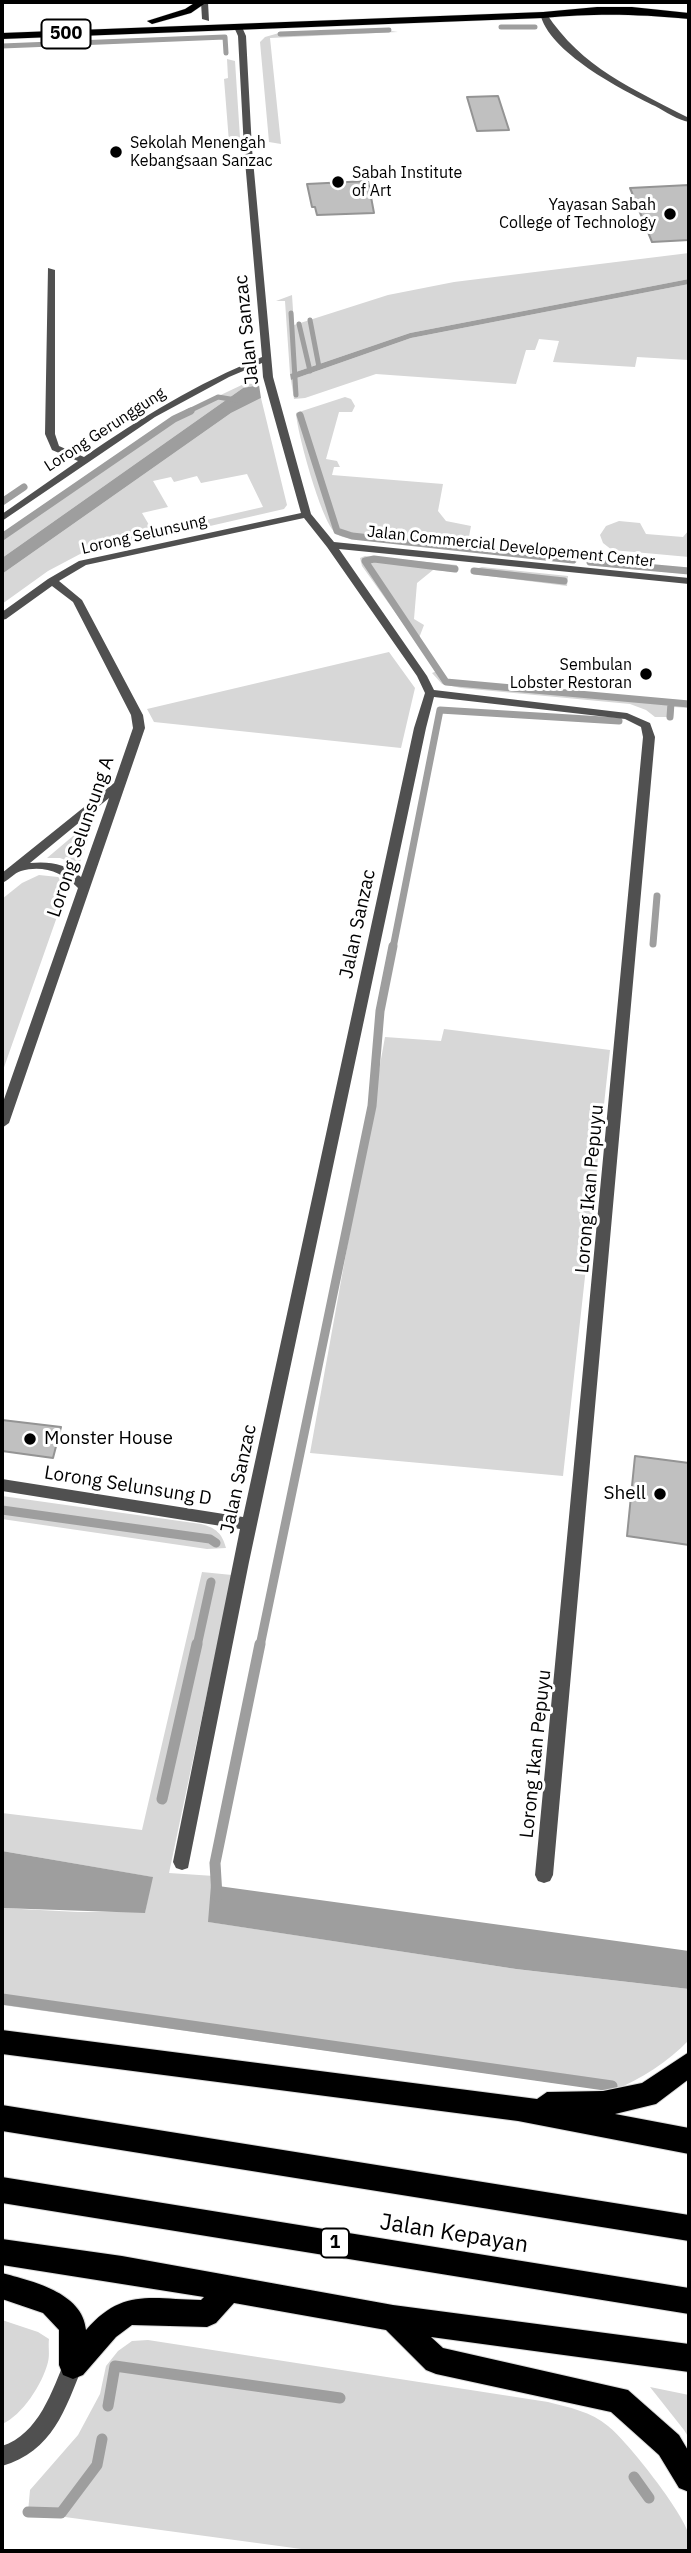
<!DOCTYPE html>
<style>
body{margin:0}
#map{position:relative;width:691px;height:2553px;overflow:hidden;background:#fff;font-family:"IBM Plex Sans",sans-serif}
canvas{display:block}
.frame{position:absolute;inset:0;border:4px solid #000;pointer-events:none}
</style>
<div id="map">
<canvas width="691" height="2553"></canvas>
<div class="frame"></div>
</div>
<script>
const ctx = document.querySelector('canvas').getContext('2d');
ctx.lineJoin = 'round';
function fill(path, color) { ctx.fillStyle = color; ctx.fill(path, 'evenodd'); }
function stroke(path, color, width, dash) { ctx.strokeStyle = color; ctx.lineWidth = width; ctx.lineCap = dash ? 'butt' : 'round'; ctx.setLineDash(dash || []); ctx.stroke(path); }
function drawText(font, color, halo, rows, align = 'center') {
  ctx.font = font + ' "IBM Plex Sans",sans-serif'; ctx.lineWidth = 6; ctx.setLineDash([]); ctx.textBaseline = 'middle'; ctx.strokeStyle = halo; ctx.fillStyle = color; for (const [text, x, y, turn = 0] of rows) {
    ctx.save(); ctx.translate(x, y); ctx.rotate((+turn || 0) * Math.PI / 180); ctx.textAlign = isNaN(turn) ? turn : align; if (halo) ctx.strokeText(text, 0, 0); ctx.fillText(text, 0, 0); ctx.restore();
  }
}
const green = new Path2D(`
 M 378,29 L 398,32 L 270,38 L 281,144 L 269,142 L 260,42 L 265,37 L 279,33 Z
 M 227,59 L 235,61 L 240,138 L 229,142 L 224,79 L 228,78 Z
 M 689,253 L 689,279 L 410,333 L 290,374 L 285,301 L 276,301 L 292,295 L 294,325 L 388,295 L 454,282 Z
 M 689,284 L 689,360 L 637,357 L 635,367 L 553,362 L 559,341 L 539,339 L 535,350 L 526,350 L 516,384 L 376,374 L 305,398 L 294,399 L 291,380 L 411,338 Z
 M 246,383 L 259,385 L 243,388 L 2,558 L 2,536 L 172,418 Z
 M 345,397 L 351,399 L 355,406 L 352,412 L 339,412 L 326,459 L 337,461 L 340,467 L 334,467 L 332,475 L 443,484 L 438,511 L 446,521 L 471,526 L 467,547 L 577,559 L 576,563 L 354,539 C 346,538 339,537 334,531 C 321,519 297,432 296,413 Z
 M 261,398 L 287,505 L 284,509 L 197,529 L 193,523 L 263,507 L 247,474 L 201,483 L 197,476 L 174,482 L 171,477 L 153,481 L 168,507 L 142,513 L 152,530 L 164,528 L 167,534 L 82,553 L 48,571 L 2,604 L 2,574 L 231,413 Z
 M 619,521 L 640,523 L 646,534 L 683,537 L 689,530 L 689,557 L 612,550 L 603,543 L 600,535 L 606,526 Z
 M 365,556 L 457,565 L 455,572 L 433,570 L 417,583 L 414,619 L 424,625 L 419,638 L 448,681 L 689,702 L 689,708 L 674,707 L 673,717 L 655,717 L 646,710 L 630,704 L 461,688 L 442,684 L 432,673 L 437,671 L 362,566 L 360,558 Z
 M 592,560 L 689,569 L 689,574 L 590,565 Z
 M 482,567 L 568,576 L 567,586 L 473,574 L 475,569 Z
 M 389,652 L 415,688 L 401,748 L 154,722 L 147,709 Z
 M 86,825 L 91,825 L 92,828 L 79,865 L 60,858 L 47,858 Z
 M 39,875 L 58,877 L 64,882 L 65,894 L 2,1073 L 2,899 L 22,883 Z
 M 444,1029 L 610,1050 L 563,1476 L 310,1453 L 385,1037 L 441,1041 Z
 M 2,1496 L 201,1524 C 216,1528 222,1533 226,1548 L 207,1549 L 2,1519 Z
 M 202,1572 L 232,1575 L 169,1873 L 214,1876 L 209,1922 L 516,1969 L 689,1989 L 689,2040 C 667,2063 642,2078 613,2091 L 2,2005 L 2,1908 L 78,1912 L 145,1912 L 152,1877 L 2,1851 L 2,1813 L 142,1830 Z
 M 2,2320 L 38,2332 L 49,2339 C 48,2346 50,2355 48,2362 C 43,2383 22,2416 2,2424 Z
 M 148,2340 L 548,2402 C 568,2407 592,2412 608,2426 C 628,2442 683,2512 689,2535 C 690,2540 689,2546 689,2551 L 316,2551 L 28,2512 L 30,2490 L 78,2435 L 100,2394 L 106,2366 L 118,2351 L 132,2341 Z
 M 650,2387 L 689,2395 L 689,2438 L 684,2430 Z`);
const water = new Path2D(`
 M 689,279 L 689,284 L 411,338 L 291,380 L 290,374 L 410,333 Z
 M 259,385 L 261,398 L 231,413 L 2,574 L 2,558 L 243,388 Z
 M 2,1851 L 153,1877 L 145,1913 L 2,1908 Z
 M 211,1885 L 689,1951 L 689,1989 L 516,1969 L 208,1922 Z`);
const streamFar3 = new Path2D(`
 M 501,27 L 535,27
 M 280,34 L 389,30
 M 2,46 L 225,37 L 226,53
 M 291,313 L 296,395
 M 310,320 L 319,367
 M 299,324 L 310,371
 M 187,412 L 218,397 L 236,400`);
const streamFar2 = new Path2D(`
 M 300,415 L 337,531 L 352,536 L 573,560
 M 2,502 L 24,487
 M 2,537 L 174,419 L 191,411
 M 590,562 L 689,571
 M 455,569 L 374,559 L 365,561 L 446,682 L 689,704
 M 474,571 L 564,581
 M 670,717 L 671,703
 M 653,944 L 657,896
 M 393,948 L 440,710 L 619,721`);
const streamFar1 = new Path2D(`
 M 2,1510 L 210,1539 L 216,1543
 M 197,1646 L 211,1582
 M 260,1646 L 372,1106 L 380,1011 L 393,946`);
const stream = new Path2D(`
 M 162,1799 L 197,1644
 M 217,1896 L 215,1863 L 260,1644
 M 2,1999 L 612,2086
 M 108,2406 L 115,2366 L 340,2398
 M 634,2477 L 649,2498
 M 28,2512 L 61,2513 L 97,2465 L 102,2439`);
const building = new Path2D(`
 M 498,96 L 509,130 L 477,131 L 467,97 Z
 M 368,181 L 374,213 L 317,215 L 315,207 L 312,207 L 307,184 Z
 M 689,185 L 689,240 L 652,242 L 630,188 Z
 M 2,1420 L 61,1427 L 53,1458 L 2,1451 Z
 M 635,1456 L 689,1463 L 689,1545 L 627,1536 Z`);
const minor = new Path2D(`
 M 201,2 L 208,2 L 209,21 L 202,19 Z
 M 540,13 L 546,13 C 582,68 633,89 689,118 L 689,122 C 678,120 666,112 655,106 C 622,90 548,52 540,13 Z
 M 238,25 L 242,27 L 246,36 L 252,149 L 273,377 L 311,514 L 334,542 L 689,578 L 689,584 L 339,549 L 427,676 L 434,690 L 627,713 L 650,723 L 655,737 L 553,1875 L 550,1881 L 544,1883 L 538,1881 L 535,1875 L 643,737 L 641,727 L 625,719 L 434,697 L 426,728 L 249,1562 L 188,1868 L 182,1870 L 176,1868 L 173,1862 L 240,1529 L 2,1491 L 2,1479 L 243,1517 L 414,728 L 425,693 L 417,676 L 327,547 L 304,518 L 86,565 L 59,581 L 82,600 L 143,715 L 145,728 L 9,1123 L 2,1128 L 2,1105 L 78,888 C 62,872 43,865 21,871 C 14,873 9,880 2,883 L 2,873 L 114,783 L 133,728 L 131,715 L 73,602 L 52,586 L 6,619 L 2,620 L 2,612 L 48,579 L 79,561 L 301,513 L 263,377 L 262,363 L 229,377 L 155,417 L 2,521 L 2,514 L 78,461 L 52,450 L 45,434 L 48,268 L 55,270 L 55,434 L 59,446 L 84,457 C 142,417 196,384 262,357 L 244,149 L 238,36 L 234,27 ZM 109,798 L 81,877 C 66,864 50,861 30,863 Z
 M 73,2355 L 80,2358 L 83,2365 C 65,2410 53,2451 2,2466 L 2,2446 C 39,2434 52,2391 66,2358 Z`);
const primary = new Path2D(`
 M 196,2 L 207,2 L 191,13 L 152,24 L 147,21 L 185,9 Z
 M 597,7 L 632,7 L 689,13 L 689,19 C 636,14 597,13 543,18 L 2,39 L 2,33 L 543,12 Z`);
const trunk = new Path2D(`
 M 2,2030 L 537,2099 L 547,2092 L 603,2091 L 642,2083 L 689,2052 L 689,2079 L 656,2104 L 615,2114 L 689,2128 L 689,2154 L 518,2121 L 2,2054 Z
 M 2,2105 L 689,2215 L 689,2241 L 2,2131 Z
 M 2,2177 L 689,2288 L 689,2314 L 2,2203 Z
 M 2,2239 L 122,2256 L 393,2305 L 689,2344 L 689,2372 L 431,2337 L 443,2348 L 628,2390 L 679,2435 L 689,2452 L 689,2492 L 679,2488 L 659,2455 L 611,2412 L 436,2374 L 426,2370 L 386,2330 L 234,2303 L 216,2323 L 207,2327 L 132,2325 L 116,2337 L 83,2375 L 73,2379 L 63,2375 L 59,2365 L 59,2330 L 43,2313 L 2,2299 L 2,2273 C 31,2281 83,2292 86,2330 C 122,2288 151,2299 201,2300 L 204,2297 L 2,2265 Z`);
const markers = [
 [116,152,7,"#000"],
 [338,182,7,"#000"],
 [670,214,7,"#000"],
 [646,674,7,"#000"],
 [30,1439,7,"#000"],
 [660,1494,7,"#000"]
];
const farPoinames = [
 ["Sekolah Menengah",130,143],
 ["Kebangsaan Sanzac",130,161],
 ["Sabah Institute",352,173],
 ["of Art",352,191],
 ["Yayasan Sabah",656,205,"right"],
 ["College of Technology",656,223,"right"],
 ["Sembulan",632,665,"right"],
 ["Lobster Restoran",632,683,"right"]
];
const farStreetnames = [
 ["Lorong Gerunggung",105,430,-33],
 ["Lorong Selunsung",144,535,-13],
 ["Jalan Commercial Developement Center",511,547,6]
];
const shields = [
 [66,34,49],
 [335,2243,28]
];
const shieldNames = [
 ["500",66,34],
 ["1",335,2243]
];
const streetNames = [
 ["Jalan Sanzac",247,330,-96],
 ["Lorong Selunsung A",81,837,-71],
 ["Jalan Sanzac",358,924,-78],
 ["Lorong Ikan Pepuyu",590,1189,-85],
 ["Jalan Sanzac",239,1479,-78],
 ["Lorong Selunsung D",128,1486,9],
 ["Lorong Ikan Pepuyu",536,1754,-84]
];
const poiNames = [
 ["Monster House",44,1439],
 ["Shell",646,1494,"right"]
];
const nearStreetnames = [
 ["Jalan Kepayan",454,2234,9]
];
fill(green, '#d7d7d7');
fill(water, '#9e9e9e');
stroke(streamFar3, '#9e9e9e', 5);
stroke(streamFar2, '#9e9e9e', 7);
stroke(streamFar1, '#9e9e9e', 9);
stroke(stream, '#9e9e9e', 11);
fill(building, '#c0c0c0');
stroke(building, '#949494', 2);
stroke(primary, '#dbdbdb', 1);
stroke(trunk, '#dbdbdb', 2);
fill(minor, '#505050');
fill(primary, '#000');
fill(trunk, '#000');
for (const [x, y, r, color] of markers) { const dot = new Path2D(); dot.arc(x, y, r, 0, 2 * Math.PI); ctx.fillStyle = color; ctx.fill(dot); stroke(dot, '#fff', 2.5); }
drawText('16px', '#000', '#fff', farPoinames, 'left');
drawText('16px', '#000', '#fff', farStreetnames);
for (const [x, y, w] of shields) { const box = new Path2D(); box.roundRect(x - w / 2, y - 14.5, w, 29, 5); ctx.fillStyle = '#fff'; ctx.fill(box); stroke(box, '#000', 2); }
drawText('bold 18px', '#000', null, shieldNames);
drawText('19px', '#000', '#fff', streetNames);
drawText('19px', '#000', '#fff', poiNames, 'left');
drawText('23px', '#000', '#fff', nearStreetnames);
</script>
